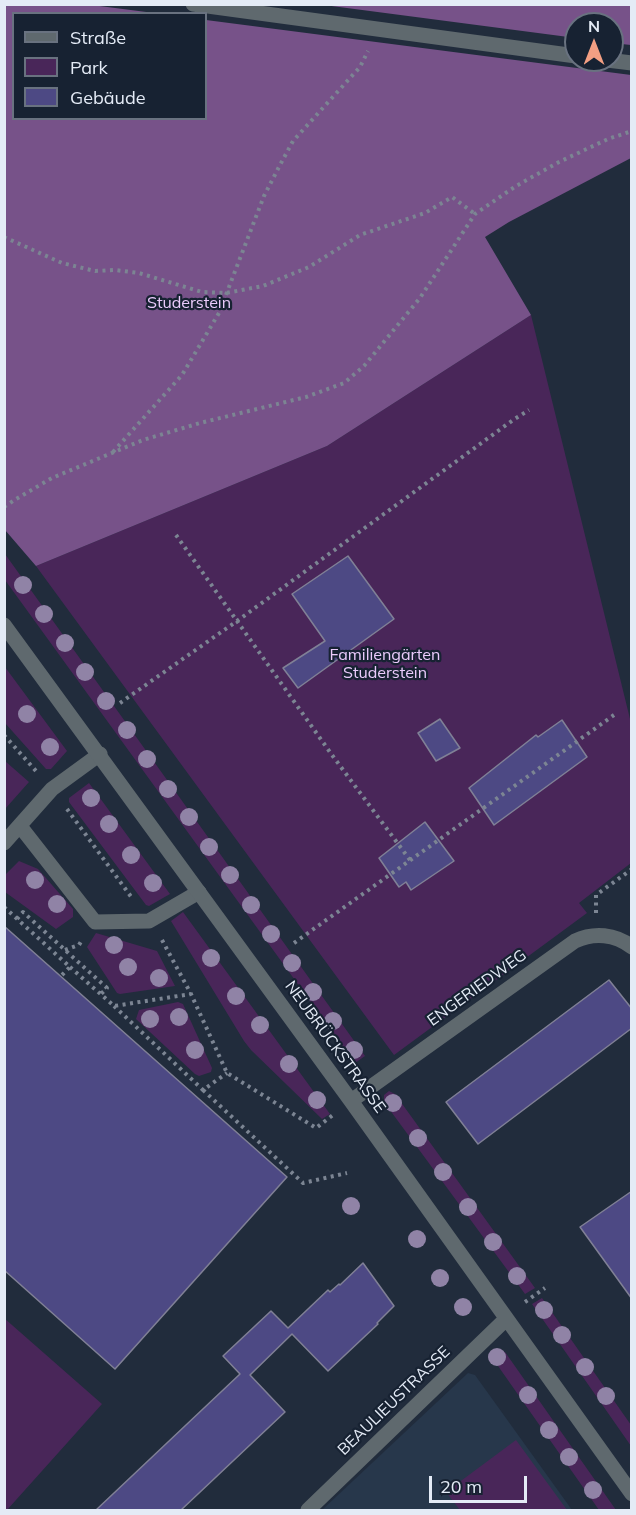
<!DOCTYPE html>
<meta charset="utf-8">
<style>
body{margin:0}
#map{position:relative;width:636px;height:1515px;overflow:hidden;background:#212c3c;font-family:Mulish,sans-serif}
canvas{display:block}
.frame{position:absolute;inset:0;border:6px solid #e4ebf6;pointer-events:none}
.legend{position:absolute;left:12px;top:12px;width:195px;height:108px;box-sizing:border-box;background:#172232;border:2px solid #697280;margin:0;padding:8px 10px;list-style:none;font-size:18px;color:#e4ebf6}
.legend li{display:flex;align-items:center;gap:12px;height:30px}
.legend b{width:30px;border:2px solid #697280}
.north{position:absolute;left:564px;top:12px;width:60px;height:60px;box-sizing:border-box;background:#172232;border:2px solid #697280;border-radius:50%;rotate:0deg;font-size:16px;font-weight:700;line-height:24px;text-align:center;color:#e4ebf6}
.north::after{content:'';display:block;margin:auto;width:21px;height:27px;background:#f39f83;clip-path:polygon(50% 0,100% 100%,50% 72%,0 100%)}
.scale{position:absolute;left:429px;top:1476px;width:98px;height:27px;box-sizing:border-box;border:3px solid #e4ebf6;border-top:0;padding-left:8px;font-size:18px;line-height:21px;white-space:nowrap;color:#e4ebf6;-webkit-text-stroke:4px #172232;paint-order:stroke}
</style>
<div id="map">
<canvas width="636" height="1515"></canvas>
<div class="frame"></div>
<ul class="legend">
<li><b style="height:8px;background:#5f696e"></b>Straße</li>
<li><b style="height:16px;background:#492659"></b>Park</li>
<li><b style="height:16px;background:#4d4984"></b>Gebäude</li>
</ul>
<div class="north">N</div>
<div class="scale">20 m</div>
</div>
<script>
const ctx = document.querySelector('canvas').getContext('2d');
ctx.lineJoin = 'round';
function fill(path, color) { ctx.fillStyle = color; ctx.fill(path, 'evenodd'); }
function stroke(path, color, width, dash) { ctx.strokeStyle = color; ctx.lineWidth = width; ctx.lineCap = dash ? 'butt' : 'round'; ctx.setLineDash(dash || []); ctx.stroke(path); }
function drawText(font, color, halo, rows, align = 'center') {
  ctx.font = font + ' Mulish,sans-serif'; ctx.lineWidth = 4.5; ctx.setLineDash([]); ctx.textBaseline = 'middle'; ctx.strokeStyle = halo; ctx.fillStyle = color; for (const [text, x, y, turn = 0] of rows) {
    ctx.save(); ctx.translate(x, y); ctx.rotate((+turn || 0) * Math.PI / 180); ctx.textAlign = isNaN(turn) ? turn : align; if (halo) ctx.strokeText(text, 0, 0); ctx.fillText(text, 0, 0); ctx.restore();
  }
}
const built = new Path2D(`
 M 468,1373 L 475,1375 L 572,1510 L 322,1510 Z`);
const green = new Path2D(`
 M 531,315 L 631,723 L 631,863 L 579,903 L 587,913 L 394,1055 L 36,566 L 327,446 Z
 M 5,554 L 365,1056 L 355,1063 L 5,580 Z
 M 5,667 L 67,751 L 51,769 L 46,769 L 5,723 Z
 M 5,761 L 29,782 L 5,809 Z
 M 89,783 L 170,894 L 149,906 L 146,905 L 69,802 L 69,798 Z
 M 19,861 L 38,869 L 73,909 L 73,917 L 56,929 L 5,892 L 5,875 Z
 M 183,912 L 330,1114 L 322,1119 L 251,1050 L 244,1041 L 171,921 Z
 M 96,933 L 157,951 L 175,986 L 120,994 L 117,993 L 87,947 Z
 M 178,1002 L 183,1004 L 212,1068 L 211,1072 L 199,1076 L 195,1074 L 136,1019 L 139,1010 Z
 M 389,1091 L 395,1094 L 535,1288 L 525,1294 L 384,1102 L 384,1095 Z
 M 542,1298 L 631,1425 L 631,1446 L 532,1304 Z
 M 4,1318 L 102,1404 L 7,1510 L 4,1510 Z
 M 494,1350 L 505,1352 L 616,1510 L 599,1510 L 491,1356 L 491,1352 Z
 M 516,1440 L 567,1510 L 460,1510 L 446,1492 Z`);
const forest = new Path2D(`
 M 84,4 L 154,13 L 14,14 L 14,118 L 206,118 L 206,20 L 631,75 L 631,158 L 509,222 L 485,237 L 531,315 L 327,446 L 36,566 L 5,530 L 5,5 Z
 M 324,5 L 631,5 L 631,45 L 612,43 L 612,24 L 576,24 L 576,38 Z`);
const building = new Path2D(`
 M 348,556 L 394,619 L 298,688 L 283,668 L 325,641 L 292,594 Z
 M 440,719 L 460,748 L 436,761 L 418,733 Z
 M 562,720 L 587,757 L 494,825 L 469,788 L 536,735 L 538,737 Z
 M 425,822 L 454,861 L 411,890 L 406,882 L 399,887 L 379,858 Z
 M 4,926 L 287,1177 L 115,1369 L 4,1270 Z
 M 609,980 L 632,1009 L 632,1028 L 478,1144 L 446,1102 Z
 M 632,1191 L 632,1299 L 580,1227 Z
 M 363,1263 L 394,1306 L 377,1323 L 378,1324 L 328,1371 L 292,1334 L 250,1375 L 285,1412 L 181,1510 L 96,1510 L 240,1374 L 223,1356 L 271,1311 L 288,1328 L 328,1290 L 330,1292 L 339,1284 L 340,1285 Z`);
const path = new Path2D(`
 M 4,237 L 62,263 L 95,271 L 115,270 L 139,273 L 202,292 L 226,293 L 263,286 L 309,267 L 360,235 L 425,213 L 452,197 L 475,214
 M 113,452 L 182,375 L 219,313 L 264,196 L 280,165 L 293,141 L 360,67 L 368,51
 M 4,507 L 16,499 L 52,478 L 143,440 L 200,423 L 306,397 L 344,383 L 364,366 L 420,298 L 475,214 L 516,186 L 559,162 L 608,139 L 632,131
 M 176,535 L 332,755 L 410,860
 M 120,703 L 237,621 L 513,420 L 529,410
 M 4,735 L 36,771
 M 67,809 L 132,898
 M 4,907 L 70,967 L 61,976
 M 596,913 L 596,895 L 632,869
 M 17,919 L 23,912 L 107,988 L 101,994
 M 162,940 L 191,994 L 227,1073 L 316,1128 L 333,1115
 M 294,943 L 614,715
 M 65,950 L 79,945 L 82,940
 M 70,967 L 114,1006 L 191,994
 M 114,1006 L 203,1090 L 227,1073
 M 203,1090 L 303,1183 L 347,1173
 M 525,1302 L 545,1288`);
const lane = new Path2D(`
 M 20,826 L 95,922 L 149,921 L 199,892
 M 4,843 L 52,789 L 100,754`);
const street = new Path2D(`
 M 193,4 L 576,56
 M 607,60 L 632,63
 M 4,625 L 351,1101 L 632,1494
 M 351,1101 L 575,941 C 594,932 615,934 632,947
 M 308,1510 L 506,1319`);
const trees = [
 [23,585],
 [44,614],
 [65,643],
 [85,672],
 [106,701],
 [27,714],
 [127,730],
 [50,747],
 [147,759],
 [168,789],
 [91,798],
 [189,817],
 [109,824],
 [209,847],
 [131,855],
 [230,875],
 [35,880],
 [153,883],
 [57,904],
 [251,905],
 [271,934],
 [114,945],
 [211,958],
 [292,963],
 [128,967],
 [159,978],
 [313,992],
 [236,996],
 [179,1017],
 [150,1019],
 [333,1021],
 [260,1025],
 [195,1050],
 [354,1050],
 [289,1064],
 [317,1100],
 [393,1103],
 [418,1138],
 [443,1172],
 [351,1206],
 [468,1207],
 [417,1239],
 [493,1242],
 [517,1276],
 [440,1278],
 [463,1307],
 [544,1310],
 [562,1335],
 [497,1357],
 [585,1367],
 [528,1395],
 [606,1396],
 [549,1430],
 [569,1457],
 [593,1490]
];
const parkNames = [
 ["Studerstein",189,303],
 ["Familiengärten",385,655],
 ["Studerstein",385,673]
];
const streetNames = [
 ["ENGERIEDWEG",477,988,-36],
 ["NEUBRÜCKSTRASSE",335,1047,54],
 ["BEAULIEUSTRASSE",394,1401,-44]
];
fill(built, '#27374b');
fill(green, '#492659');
fill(forest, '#775289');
fill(building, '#4d4984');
stroke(building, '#808096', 1.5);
stroke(path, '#7c8593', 4, [3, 4.5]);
stroke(lane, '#5f696e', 15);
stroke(street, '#5f696e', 15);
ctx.fillStyle = '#9083a6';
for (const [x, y] of trees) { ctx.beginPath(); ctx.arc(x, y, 9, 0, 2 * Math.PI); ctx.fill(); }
drawText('16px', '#ebcbfc', '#172232', parkNames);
drawText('16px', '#e4ebf6', '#172232', streetNames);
</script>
